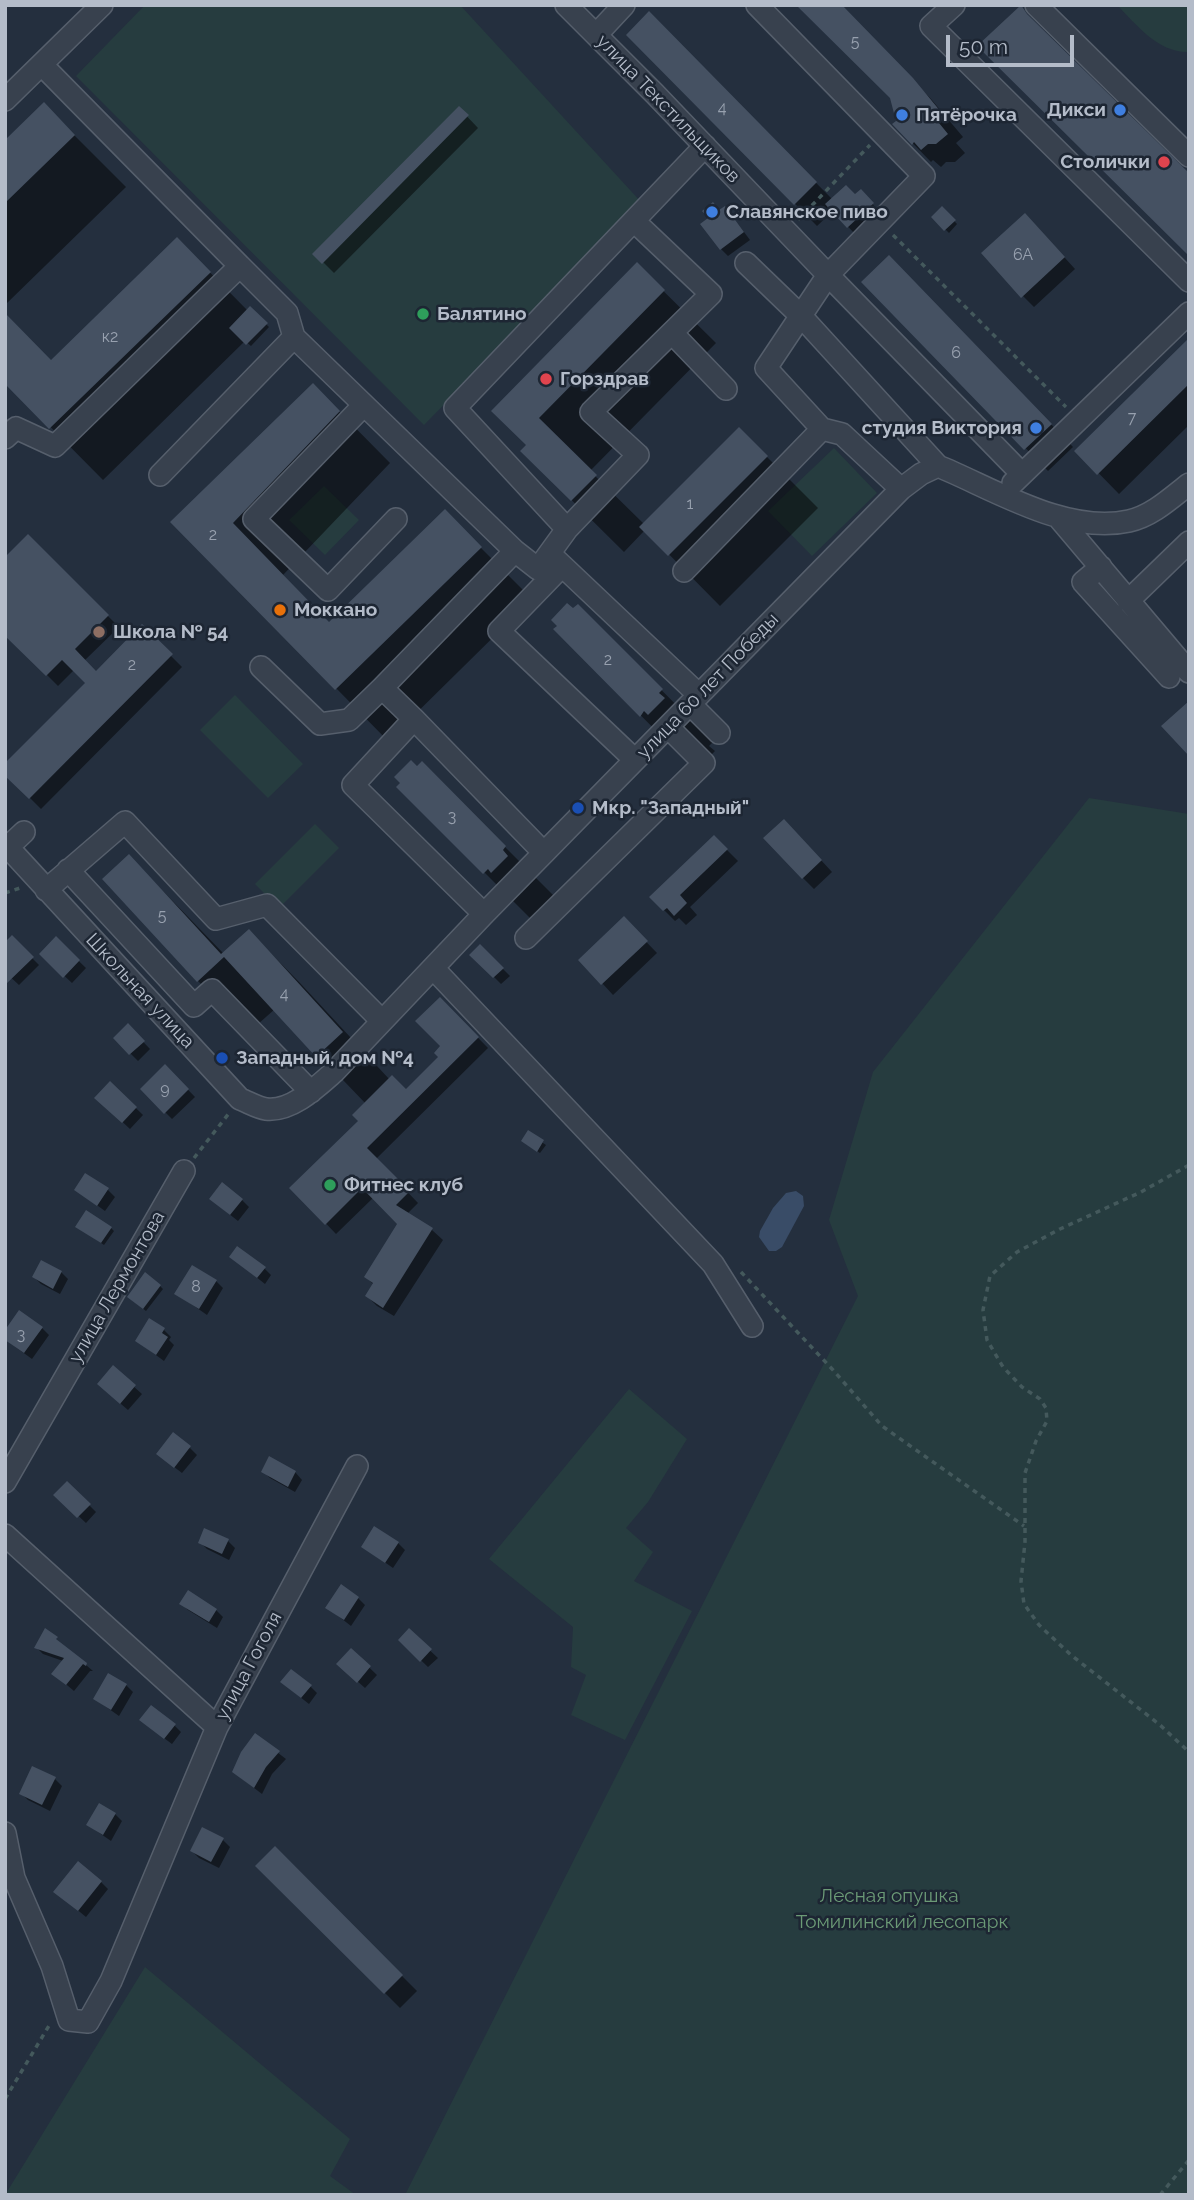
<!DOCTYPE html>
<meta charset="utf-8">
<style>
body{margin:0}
#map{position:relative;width:1194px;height:2200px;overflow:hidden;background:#242f3e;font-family:Raleway,sans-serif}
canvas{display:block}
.frame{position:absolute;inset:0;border:7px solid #b4bcc9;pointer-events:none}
.scale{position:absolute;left:946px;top:35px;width:128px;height:32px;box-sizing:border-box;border:4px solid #b4bcc9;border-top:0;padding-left:9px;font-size:21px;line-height:24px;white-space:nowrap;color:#b4bcc9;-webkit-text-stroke:5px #1d2633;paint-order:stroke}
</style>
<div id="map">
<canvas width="1194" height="2200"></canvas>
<div class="frame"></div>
<div class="scale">50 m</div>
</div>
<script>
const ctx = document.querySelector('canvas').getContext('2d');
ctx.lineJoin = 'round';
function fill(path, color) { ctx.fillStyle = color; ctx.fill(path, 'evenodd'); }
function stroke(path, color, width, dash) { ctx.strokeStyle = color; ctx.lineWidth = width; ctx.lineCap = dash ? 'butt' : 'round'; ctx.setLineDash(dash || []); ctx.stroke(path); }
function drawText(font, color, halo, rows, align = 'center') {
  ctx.font = font + ' Raleway,sans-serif'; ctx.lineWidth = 5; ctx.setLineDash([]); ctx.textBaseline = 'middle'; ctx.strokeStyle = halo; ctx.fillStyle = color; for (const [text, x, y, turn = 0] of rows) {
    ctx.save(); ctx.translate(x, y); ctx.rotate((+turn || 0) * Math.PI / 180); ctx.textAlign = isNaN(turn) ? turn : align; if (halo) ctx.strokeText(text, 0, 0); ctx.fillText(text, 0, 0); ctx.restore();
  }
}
const green = new Path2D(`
 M 145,5 L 460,5 L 642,203 L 424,425 L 76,76 Z
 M 1117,5 L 1189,5 L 1189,52 C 1158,53 1137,25 1117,5 Z
 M 834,448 L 877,493 L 812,556 L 768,511 Z
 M 324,486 L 359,520 L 325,555 L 289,520 Z
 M 235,695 L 303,764 L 268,798 L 200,730 Z
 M 1089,798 L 1189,814 L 1189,2195 L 405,2195 L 858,1296 L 829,1220 L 873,1072 Z
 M 315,824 L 339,848 L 279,908 L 255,884 Z
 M 629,1389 L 687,1439 L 648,1502 L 626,1528 L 653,1552 L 634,1581 L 692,1611 L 625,1740 L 571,1715 L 586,1675 L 571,1667 L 573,1627 L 489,1559 Z
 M 145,1967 L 350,2139 L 330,2176 L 356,2195 L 5,2195 Z`);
const water = new Path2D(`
 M 796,1191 L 803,1196 L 804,1206 L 782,1247 L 776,1251 L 769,1251 L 759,1237 L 760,1231 L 773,1208 L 786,1193 Z`);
const shadow = new Path2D(`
 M 840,5 L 931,99 L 963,137 L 956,143 L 965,153 L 955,162 L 946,162 L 941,167 L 933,160 L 931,162 L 894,124 L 898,121 L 892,97 Z
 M 649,14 L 832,199 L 855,196 L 860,191 L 879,211 L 855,234 L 833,211 L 817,226 L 628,35 Z
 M 44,105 L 126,187 L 5,305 L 5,142 Z
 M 459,108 L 478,128 L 334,273 L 315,254 Z
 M 942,208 L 957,224 L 949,233 L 933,217 Z
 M 732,216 L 750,240 L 728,256 L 721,249 Z
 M 1036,226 L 1075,269 L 1034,307 L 1023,296 Z
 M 177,239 L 248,311 L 250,309 L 269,327 L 251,346 L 245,341 L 103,480 L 5,381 L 52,362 Z
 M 637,265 L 716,343 L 590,471 L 644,524 L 739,429 L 818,508 L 720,606 L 645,530 L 624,552 L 522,451 L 528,445 L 494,411 Z
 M 911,279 L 1073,447 L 1048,471 L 863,282 Z
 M 1189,339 L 1189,425 L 1119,494 L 1077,451 Z
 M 313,385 L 390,463 L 283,575 L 330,624 L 445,512 L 532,599 L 388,741 L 173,522 Z
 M 28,537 L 119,627 L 84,661 L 96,673 L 142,627 L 182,667 L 41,809 L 5,773 L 87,683 L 74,670 L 58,686 L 5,633 Z
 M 578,606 L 713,742 L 709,746 L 715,751 L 700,766 L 692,767 L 555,629 Z
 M 422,764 L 557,899 L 536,924 L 399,787 Z
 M 795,832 L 832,872 L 814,889 L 803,878 Z
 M 714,837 L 738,861 L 690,907 L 697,915 L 686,925 L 679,918 L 675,921 L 651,897 Z
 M 129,856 L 224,954 L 249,931 L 300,983 L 390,1080 L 406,1091 L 440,1057 L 442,1046 L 440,999 L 488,1048 L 376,1159 L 418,1203 L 407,1214 L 432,1230 L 443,1240 L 394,1316 L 377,1306 L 367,1296 L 374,1285 L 366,1277 L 399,1224 L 374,1197 L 336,1234 L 292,1188 L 361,1121 L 366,1104 L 275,1009 L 249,1032 L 198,981 Z
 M 624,919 L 657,953 L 613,995 L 581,960 Z
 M 12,938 L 39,965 L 19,985 L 5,972 Z
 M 56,939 L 86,968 L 72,983 L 41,954 Z
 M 480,946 L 510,976 L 501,984 L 472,955 Z
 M 128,1026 L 150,1049 L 138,1061 L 115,1038 Z
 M 165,1066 L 195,1097 L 172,1119 L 142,1089 Z
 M 110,1083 L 143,1115 L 130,1129 L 97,1098 Z
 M 528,1133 L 546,1145 L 540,1153 L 526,1144 Z
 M 76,1190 L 108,1190 L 115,1197 L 105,1211 Z
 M 242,1200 L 249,1207 L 238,1221 L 219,1206 Z
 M 111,1228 L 114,1231 L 104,1245 L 81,1229 Z
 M 231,1257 L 264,1268 L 271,1275 L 265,1284 Z
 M 61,1272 L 68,1279 L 60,1294 L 41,1284 L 34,1277 Z
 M 216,1281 L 223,1288 L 207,1315 L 177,1294 Z
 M 160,1286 L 163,1289 L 146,1311 L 132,1300 Z
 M 42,1328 L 49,1335 L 32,1359 L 10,1343 Z
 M 164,1330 L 171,1337 L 169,1340 L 174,1345 L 164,1361 L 137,1341 Z
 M 113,1368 L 142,1394 L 128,1410 L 106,1391 Z
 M 190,1448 L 197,1455 L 182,1473 L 165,1460 Z
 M 263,1471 L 295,1472 L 302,1480 L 295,1492 L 270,1478 Z
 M 67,1483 L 96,1512 L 86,1523 L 56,1495 Z
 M 228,1541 L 235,1548 L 229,1560 L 207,1549 L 200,1542 Z
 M 398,1543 L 405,1550 L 393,1568 L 363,1547 Z
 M 358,1598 L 365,1605 L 351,1626 L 328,1608 Z
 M 181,1603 L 216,1610 L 223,1617 L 217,1628 L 188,1610 Z
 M 45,1630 L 93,1671 L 90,1671 L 74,1691 L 61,1680 L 63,1661 L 43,1654 L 36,1647 Z
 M 409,1631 L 438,1658 L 428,1667 L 400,1640 Z
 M 351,1650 L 377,1675 L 365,1688 L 338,1664 Z
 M 126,1685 L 133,1692 L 119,1716 L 95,1699 Z
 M 310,1686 L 317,1693 L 309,1704 L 290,1689 Z
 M 174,1725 L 181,1732 L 172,1744 L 149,1727 Z
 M 256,1736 L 286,1759 L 272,1774 L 262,1794 L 241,1778 Z
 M 55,1779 L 62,1786 L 50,1811 L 28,1800 L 21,1793 Z
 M 115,1814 L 122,1821 L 111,1841 L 88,1825 Z
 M 223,1840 L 230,1847 L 219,1868 L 199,1858 L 192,1851 Z
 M 275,1849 L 417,1991 L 400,2008 L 258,1866 Z
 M 101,1882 L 108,1889 L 86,1917 L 63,1898 Z`);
const building = new Path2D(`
 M 796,5 L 842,5 L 913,78 L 946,118 L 939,123 L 948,134 L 936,144 L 928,144 L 921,150 L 914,142 L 912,145 L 892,124 L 896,121 L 890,98 Z
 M 1021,5 L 1027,14 L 1189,173 L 1189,256 L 977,46 Z
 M 649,11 L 817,182 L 794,205 L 626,35 Z
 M 44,102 L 75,135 L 5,203 L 5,140 Z
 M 459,106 L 469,115 L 322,264 L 312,254 Z
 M 846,185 L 855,194 L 861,189 L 874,203 L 847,228 L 825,204 Z
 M 713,202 L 719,210 L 725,206 L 744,232 L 720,250 L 700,224 L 708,218 L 702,211 Z
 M 942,206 L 956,220 L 944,231 L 931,217 Z
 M 1025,213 L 1065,257 L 1021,298 L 981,253 Z
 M 177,237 L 211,272 L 49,429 L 5,384 L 5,313 L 51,360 Z
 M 889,255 L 1052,424 L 1024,450 L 861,282 Z
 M 637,262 L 665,290 L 539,418 L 597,475 L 571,501 L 520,451 L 526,445 L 491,411 Z
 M 250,306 L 268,323 L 246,345 L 229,328 Z
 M 1189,338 L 1189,384 L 1097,475 L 1074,451 Z
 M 313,383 L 340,411 L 233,523 L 329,622 L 445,509 L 482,547 L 335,690 L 170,522 Z
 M 739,427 L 768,456 L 668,556 L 639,527 Z
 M 28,534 L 109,615 L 75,649 L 96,671 L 142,624 L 173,654 L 29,799 L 5,776 L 5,763 L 85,683 L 62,660 L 46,676 L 5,636 L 5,557 Z
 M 567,603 L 573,608 L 578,604 L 663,689 L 659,693 L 665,698 L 648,715 L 644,711 L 640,717 L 553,629 L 557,626 L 551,620 Z
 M 1189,701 L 1189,756 L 1161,726 Z
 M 411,760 L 417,766 L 422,761 L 506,846 L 503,850 L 508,856 L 491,873 L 488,869 L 483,874 L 396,787 L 400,783 L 394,777 Z
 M 784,819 L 822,860 L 802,879 L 763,838 Z
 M 714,835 L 728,849 L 680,895 L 687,903 L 674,916 L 667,908 L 663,911 L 649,897 Z
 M 129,854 L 221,954 L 249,929 L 343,1032 L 316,1057 L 224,957 L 197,982 L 102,879 Z
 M 624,916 L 648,941 L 601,985 L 578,960 Z
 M 12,935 L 34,957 L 5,985 L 5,942 Z
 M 56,936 L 80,960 L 63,978 L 39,954 Z
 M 480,944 L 504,968 L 493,978 L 469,955 Z
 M 440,997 L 479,1037 L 367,1148 L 410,1191 L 396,1205 L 433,1228 L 383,1308 L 365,1296 L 373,1283 L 364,1277 L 397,1224 L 362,1188 L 325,1225 L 289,1188 L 358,1121 L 352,1115 L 392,1075 L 406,1089 L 438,1057 L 434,1053 L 440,1046 L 415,1021 Z
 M 128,1023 L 145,1041 L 129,1055 L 113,1038 Z
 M 165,1064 L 189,1089 L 164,1114 L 140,1089 Z
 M 110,1081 L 137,1107 L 122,1123 L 94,1098 Z
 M 528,1130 L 544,1140 L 537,1152 L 521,1141 Z
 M 85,1173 L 109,1188 L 97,1206 L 74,1190 Z
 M 222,1182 L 243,1199 L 230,1215 L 209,1199 Z
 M 86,1210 L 112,1227 L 101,1243 L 75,1227 Z
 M 237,1246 L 266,1267 L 257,1278 L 229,1257 Z
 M 41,1260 L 62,1271 L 53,1289 L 32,1277 Z
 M 192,1265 L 217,1280 L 199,1309 L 174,1294 Z
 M 145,1272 L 161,1285 L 143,1309 L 127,1297 Z
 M 19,1310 L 43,1327 L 24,1353 L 5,1340 L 5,1330 Z
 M 149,1318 L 165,1328 L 162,1333 L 168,1337 L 156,1355 L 135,1341 Z
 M 113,1365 L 136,1385 L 120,1404 L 97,1384 Z
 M 173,1432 L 191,1446 L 174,1468 L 156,1454 Z
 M 269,1456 L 296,1471 L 288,1487 L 261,1472 Z
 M 67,1481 L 91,1504 L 77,1518 L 53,1495 Z
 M 374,1526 L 399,1542 L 385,1563 L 361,1547 Z
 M 204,1528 L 229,1539 L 222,1554 L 198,1543 Z
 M 341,1584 L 359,1597 L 344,1620 L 325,1608 Z
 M 188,1590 L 217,1609 L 209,1622 L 179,1604 Z
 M 45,1628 L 58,1637 L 56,1639 L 87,1663 L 86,1666 L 83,1664 L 66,1685 L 51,1674 L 64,1658 L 34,1648 Z
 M 409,1628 L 432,1649 L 420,1662 L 398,1640 Z
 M 351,1648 L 371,1666 L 357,1683 L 336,1664 Z
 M 291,1669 L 312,1685 L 301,1698 L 280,1682 Z
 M 108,1673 L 127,1684 L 111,1710 L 93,1699 Z
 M 151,1705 L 176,1724 L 164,1739 L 139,1720 Z
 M 255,1733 L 280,1751 L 266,1767 L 254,1788 L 232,1772 L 241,1752 Z
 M 32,1766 L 56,1777 L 42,1805 L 19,1794 Z
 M 99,1803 L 116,1813 L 103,1835 L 86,1825 Z
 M 202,1827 L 224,1838 L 211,1862 L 190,1851 Z
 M 275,1846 L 403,1975 L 384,1994 L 255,1866 Z
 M 78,1861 L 102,1881 L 78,1911 L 53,1892 Z`);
const path = new Path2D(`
 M 798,220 L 870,145
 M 893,235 L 1066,407
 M 5,893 L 20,888
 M 194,1158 L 230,1112
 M 1189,1165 L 1141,1192 L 1060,1229 L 1017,1252 L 990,1276 L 983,1310 L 987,1340 L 1003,1367 L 1022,1387 L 1040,1399 L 1046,1408 L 1047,1421 L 1036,1441 L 1025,1473 L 1025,1542 L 1021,1581 L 1024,1604 L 1039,1625 L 1071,1655 L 1160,1725 L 1189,1752
 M 741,1272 L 833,1370 L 882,1426 L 1024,1526
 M 5,2099 L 50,2024
 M 1160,2195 L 1189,2160`);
const minor = new Path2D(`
 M 566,5 L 655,94 L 828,275 L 766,368 L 822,429 L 842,434 L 901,489
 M 757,5 L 924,176 L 828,275 L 1022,474
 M 954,5 L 931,26 L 1189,281
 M 1036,5 L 1189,156
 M 596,35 L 624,5
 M 5,100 L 102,5
 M 746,263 L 801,316 L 938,466
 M 240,266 L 287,313 L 294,337
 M 672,333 L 726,389
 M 364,405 L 254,519 L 328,590 L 396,519
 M 5,438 L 16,428 L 55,446 L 240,266 L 42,65
 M 160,475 L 294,337 L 515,551
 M 1013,483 L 1189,313
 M 1058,517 L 1189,672
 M 567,529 L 455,408 L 705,146
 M 553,557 L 699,695
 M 562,566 L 499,631 L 635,760
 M 1101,567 L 1083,582 L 1169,677
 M 684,571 L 822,429
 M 1128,601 L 1189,542
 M 261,667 L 320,724 L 349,720 L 382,688
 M 690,704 L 719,733
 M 414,719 L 544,853
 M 5,844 L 240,1099 C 248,1102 258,1108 266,1109 C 291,1112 317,1087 334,1072 L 484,914 L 901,489 L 921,474 L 938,466 C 994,489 1066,535 1129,521 C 1152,516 1171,498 1189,484
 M 8,847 L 24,832
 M 68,870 L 194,1006 L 212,990 L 311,1092
 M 46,890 L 125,822 L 216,919 L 267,905 L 382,1021
 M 484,914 L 353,785 L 414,719 L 382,688 L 515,551 L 538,569 L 567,529 L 638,455 L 591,412 L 711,294 L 634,221
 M 526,938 L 704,763 L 668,727
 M 433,968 L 713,1264 L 752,1326
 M 5,1482 L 184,1171
 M 5,1535 L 217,1727
 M 5,1833 L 14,1878 L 52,1966 L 69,2020 L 88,2022 L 111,1981 L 217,1727 L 357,1466`);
const markers = [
 [1120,110,7,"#3f7fe0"],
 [902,115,7,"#3f7fe0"],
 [1164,162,7,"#e0444e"],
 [712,212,7,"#3f7fe0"],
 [423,314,7,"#2e9e5b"],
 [546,379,7,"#e0444e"],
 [1036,428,7,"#3f7fe0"],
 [280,610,7,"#e8710a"],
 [99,632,7,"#8d6e63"],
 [578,808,7,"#1a4fb4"],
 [222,1058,7,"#1a4fb4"],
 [330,1185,7,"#2e9e5b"]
];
const numberNames = [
 ["5",855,42],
 ["4",722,108],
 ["6А",1023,255],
 ["к2",110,337],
 ["6",956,353],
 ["7",1132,418],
 ["1",690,504],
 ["2",213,535],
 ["2",608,660],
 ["2",132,665],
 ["3",452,817],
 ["5",162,916],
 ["4",284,994],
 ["9",165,1089],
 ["8",196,1287],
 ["3",21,1335]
];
const streetNames = [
 ["улица Текстильщиков",668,109,46],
 ["улица 60 лет Победы",708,686,-46],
 ["Школьная улица",140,991,47],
 ["улица Лермонтова",117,1287,-60],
 ["улица Гоголя",249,1666,-62]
];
const poiNames = [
 ["Дикси",1106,110,"right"],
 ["Пятёрочка",916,115],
 ["Столички",1150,162,"right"],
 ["Славянское пиво",726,212],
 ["Балятино",437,314],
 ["Горздрав",560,379],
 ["студия Виктория",1022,428,"right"],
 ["Моккано",294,610],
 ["Школа № 54",113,632],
 ["Мкр. \"Западный\"",592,808],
 ["Западный, дом №4",236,1058],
 ["Фитнес клуб",344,1185]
];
const parkNames = [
 ["Лесная опушка",889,1896],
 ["Томилинский лесопарк",902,1922]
];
fill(green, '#263c3f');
fill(water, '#394c67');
fill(shadow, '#0007');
fill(building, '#455162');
stroke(minor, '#565f6c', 24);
stroke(path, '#44595c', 3.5, [5, 5]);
stroke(minor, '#38414e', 21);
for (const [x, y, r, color] of markers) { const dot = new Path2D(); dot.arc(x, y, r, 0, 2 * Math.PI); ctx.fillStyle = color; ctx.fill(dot); stroke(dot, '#1d2633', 2.5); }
drawText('16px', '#98a1af', null, numberNames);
drawText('19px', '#b4bcc9', '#1d2633', streetNames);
drawText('bold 19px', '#b4bcc9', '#1d2633', poiNames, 'left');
drawText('19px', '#6b9a76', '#1d2633', parkNames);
</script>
